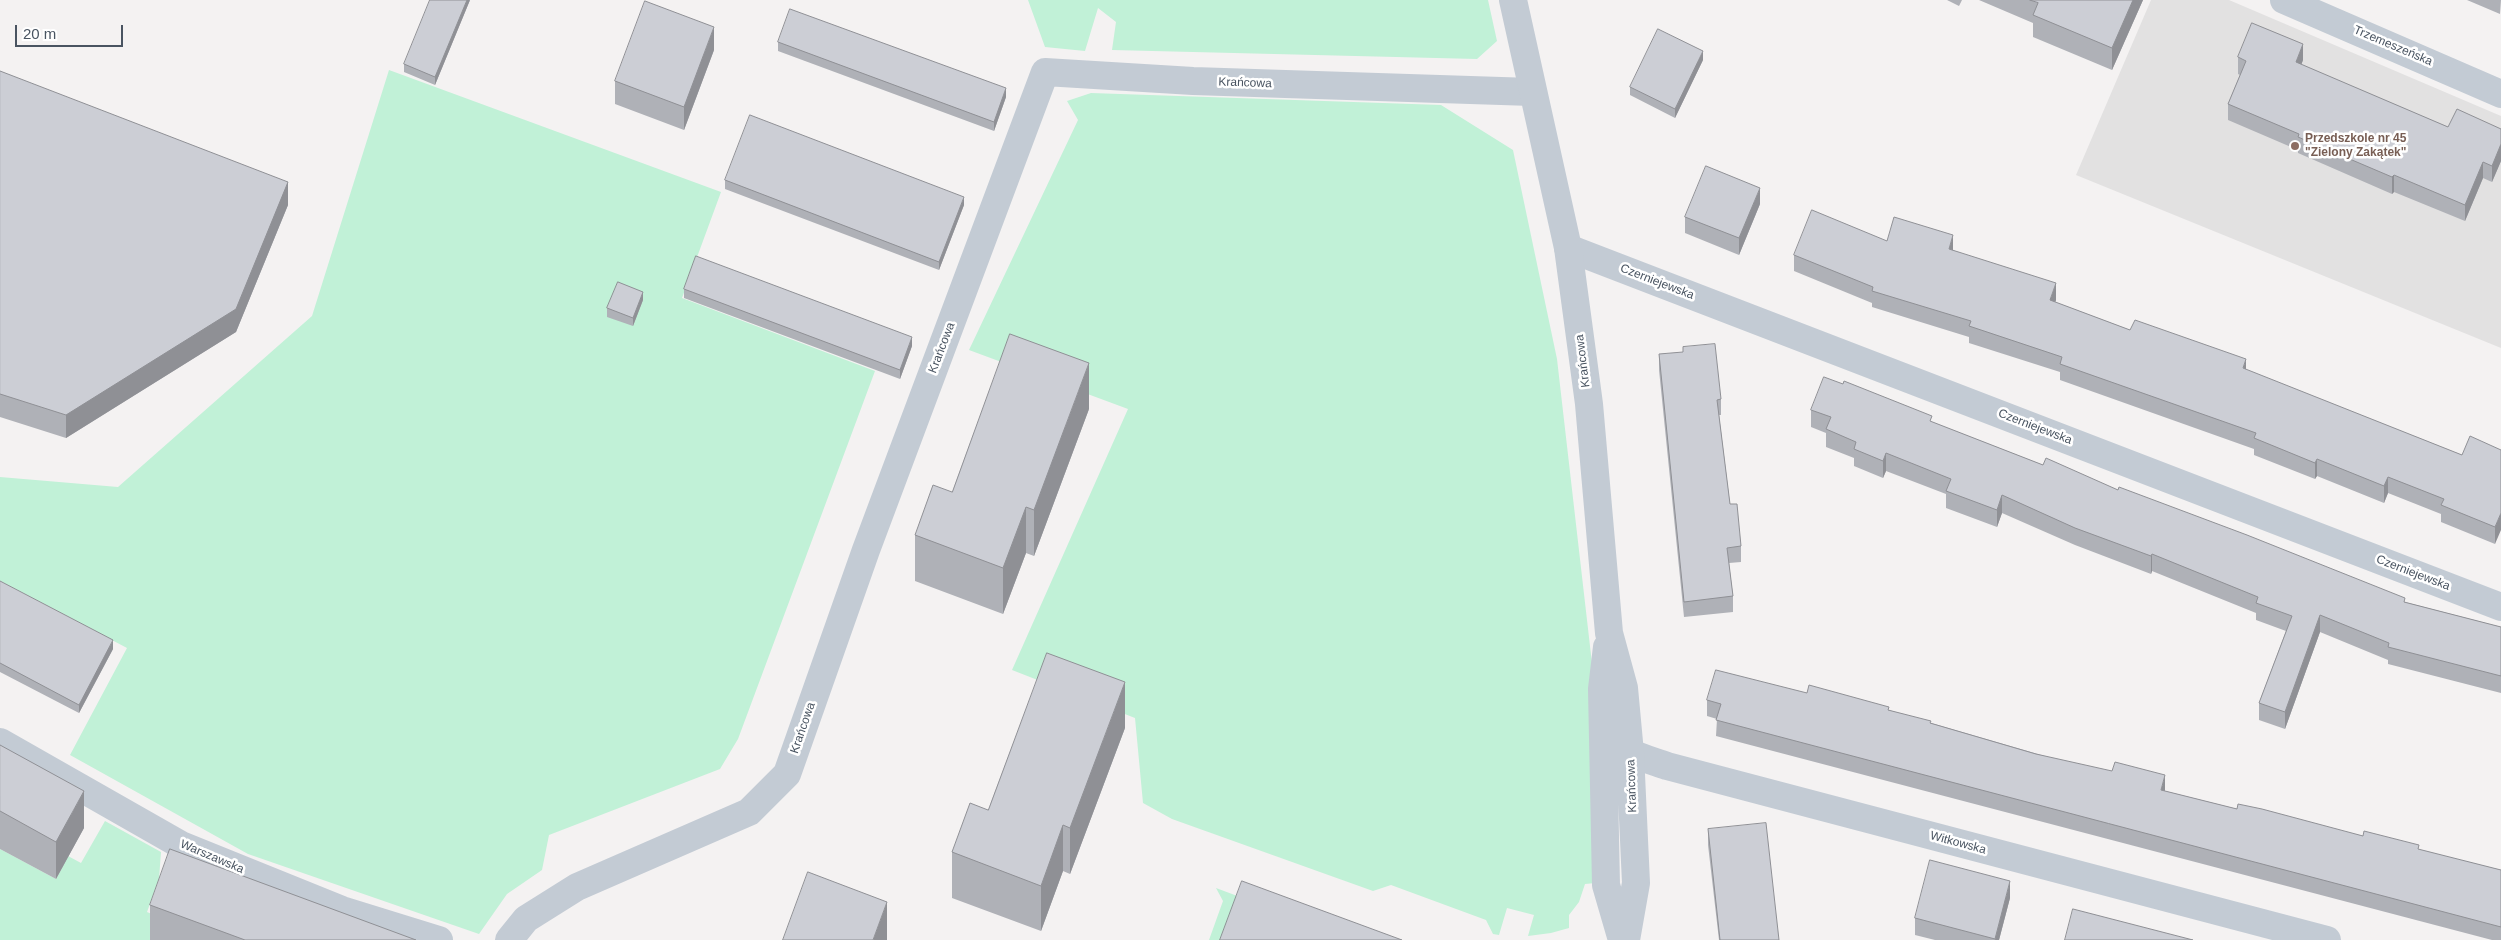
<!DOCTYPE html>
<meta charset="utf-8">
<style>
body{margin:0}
#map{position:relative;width:2501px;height:940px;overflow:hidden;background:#f4f2f2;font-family:Arial,sans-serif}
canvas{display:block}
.scale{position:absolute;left:15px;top:25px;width:108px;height:22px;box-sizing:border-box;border:2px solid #495461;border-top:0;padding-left:6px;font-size:15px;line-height:18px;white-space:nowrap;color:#495461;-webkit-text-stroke:4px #fff;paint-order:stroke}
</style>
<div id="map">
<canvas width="2501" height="940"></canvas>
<div class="scale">20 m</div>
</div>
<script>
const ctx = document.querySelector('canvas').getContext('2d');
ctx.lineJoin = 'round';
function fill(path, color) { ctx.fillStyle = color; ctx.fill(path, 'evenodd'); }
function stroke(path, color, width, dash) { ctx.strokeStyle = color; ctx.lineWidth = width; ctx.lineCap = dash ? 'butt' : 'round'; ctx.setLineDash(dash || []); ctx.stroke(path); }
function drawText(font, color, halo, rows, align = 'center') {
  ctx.font = font + ' Arial,sans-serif'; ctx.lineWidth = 5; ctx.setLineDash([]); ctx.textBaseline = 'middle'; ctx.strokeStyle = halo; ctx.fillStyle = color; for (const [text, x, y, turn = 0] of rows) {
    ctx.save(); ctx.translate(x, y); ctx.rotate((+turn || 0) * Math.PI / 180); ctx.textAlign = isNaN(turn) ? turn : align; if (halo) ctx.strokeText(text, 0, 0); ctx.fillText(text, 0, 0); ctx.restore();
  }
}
const education = new Path2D(`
 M 2151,0 L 2229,0 L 2501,116 L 2501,348 L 2076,175 Z`);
const green = new Path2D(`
 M 1028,0 L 1488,0 L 1497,41 L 1477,59 L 1112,50 L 1116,22 L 1098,8 L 1085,51 L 1045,47 Z
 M 389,70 L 721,192 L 682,298 L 875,371 L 738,739 L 720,769 L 549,835 L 542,870 L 507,894 L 479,934 L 248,854 L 70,755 L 127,648 L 0,581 L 0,477 L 118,487 L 312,316 Z
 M 1091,93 L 1441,105 L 1513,150 L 1557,359 L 1597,707 L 1596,883 L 1585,884 L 1579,902 L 1569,915 L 1569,928 L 1551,933 L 1528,936 L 1534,915 L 1507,908 L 1499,935 L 1493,934 L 1486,920 L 1391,885 L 1373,891 L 1172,819 L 1143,803 L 1135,718 L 1012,670 L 1128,409 L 969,350 L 1078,120 L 1067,101 Z
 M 105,821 L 161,852 L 159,879 L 147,912 L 159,917 L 151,940 L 0,940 L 0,849 L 56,879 L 68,856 L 81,863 Z
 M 1216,888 L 1355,940 L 1209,940 L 1223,901 Z`);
const minor = new Path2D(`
 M 2284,0 L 2501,94
 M 1568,248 L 2501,607
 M 1614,738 C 1626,755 1648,759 1667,766 L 2327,940
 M 0,742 L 181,845 L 342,910 L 439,940
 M 509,940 L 526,919 L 577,887 L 749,812 L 787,774 L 866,550 L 1045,72 L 1193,81 L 1532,92`);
const tertiary = new Path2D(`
 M 1513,0 L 1568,248 L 1589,404 L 1609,633 L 1624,688 L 1630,753 L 1636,883 L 1626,940
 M 1607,647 L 1602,689 L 1606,885 L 1622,940`);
const wall = new Path2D(`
 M 470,0 L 435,85 L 404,72 L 404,64 Z
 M 1947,0 L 1962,0 L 1959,6 Z
 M 1979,0 L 2143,0 L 2112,70 L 2033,37 L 2033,23 Z
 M 2467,0 L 2501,0 L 2500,14 Z
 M 778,42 L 1006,97 L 994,131 L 778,51 Z
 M 714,50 L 684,130 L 615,104 L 615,81 Z
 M 2238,57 L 2303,60 L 2301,65 L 2448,127 L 2501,129 L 2501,161 L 2492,182 L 2483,178 L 2465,221 L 2394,192 L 2392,194 L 2298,153 L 2298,150 L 2228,120 L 2228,104 L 2240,75 L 2238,74 Z
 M 1703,60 L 1675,118 L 1630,95 L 1630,87 Z
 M 0,71 L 288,205 L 236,332 L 66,438 L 0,417 Z
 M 725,180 L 964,205 L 939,270 L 725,189 Z
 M 1760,204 L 1739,255 L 1685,233 L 1685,217 Z
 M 1887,241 L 1953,250 L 2056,300 L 2055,302 L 2130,330 L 2246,370 L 2462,455 L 2501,450 L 2495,544 L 2441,522 L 2441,514 L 2388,493 L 2384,503 L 2317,476 L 2315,479 L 2254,455 L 2254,449 L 2060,380 L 2060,372 L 1969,343 L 1969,337 L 1872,307 L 1872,303 L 1794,271 L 1794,255 Z
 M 684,289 L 912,346 L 900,379 L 684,298 Z
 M 643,300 L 633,326 L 607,317 L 607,308 Z
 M 1659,354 L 1721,399 L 1721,415 L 1719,415 L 1730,504 L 1741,546 L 1741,562 L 1729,563 L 1733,596 L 1733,612 L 1684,617 L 1659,370 Z
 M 1089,409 L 1034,556 L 1026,553 L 1003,614 L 915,581 L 915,535 Z
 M 1811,410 L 1932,422 L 2043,465 L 2118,490 L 2405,602 L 2501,627 L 2501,693 L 2388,664 L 2388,660 L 2320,632 L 2285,729 L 2259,720 L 2259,703 L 2286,631 L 2256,620 L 2256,613 L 2152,571 L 2151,574 L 2075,545 L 2002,513 L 1997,527 L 1946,508 L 1946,494 L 1886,471 L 1883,478 L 1854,466 L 1854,458 L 1826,447 L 1826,433 L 1811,427 Z
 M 0,581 L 113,649 L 79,713 L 0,672 Z
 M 1807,693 L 1889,710 L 1931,723 L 2165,791 L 2237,809 L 2363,836 L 2501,870 L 2501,940 L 2492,940 L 1716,736 L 1717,719 L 1707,716 L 1707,700 Z
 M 1125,728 L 1070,874 L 1063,871 L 1041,931 L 952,898 L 952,852 L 988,810 Z
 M 0,745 L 84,828 L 56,879 L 0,849 Z
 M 1708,829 L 1779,940 L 1719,940 L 1708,845 Z
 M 2010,898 L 1999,940 L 1935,940 L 1915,935 L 1915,918 Z
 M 150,905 L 416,940 L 150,940 Z`);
const shadedWall = new Path2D(`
 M 467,0 L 470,0 L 435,85 L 435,77 Z
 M 2133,0 L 2143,0 L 2112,70 L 2112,48 Z
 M 714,27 L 714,50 L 684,130 L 684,107 Z
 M 2303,44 L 2303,60 L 2296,79 L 2296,62 Z
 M 1703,51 L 1703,60 L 1675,118 L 1675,109 Z
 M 1006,88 L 1006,97 L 994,131 L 994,122 Z
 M 2501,144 L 2501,161 L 2492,182 L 2492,166 Z
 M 2483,162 L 2483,178 L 2465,221 L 2465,205 Z
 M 2394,175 L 2394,192 L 2392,194 L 2392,177 Z
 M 288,182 L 288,205 L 236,332 L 66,438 L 66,415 Z
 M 1760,188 L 1760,204 L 1739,255 L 1739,238 Z
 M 964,197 L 964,205 L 939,270 L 939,262 Z
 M 1953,235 L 1953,251 L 1949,249 Z
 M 2056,283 L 2056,300 L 2050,317 L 2050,300 Z
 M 643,292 L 643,300 L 633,326 L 633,318 Z
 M 912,337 L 912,346 L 900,379 L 900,370 Z
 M 2246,359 L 2246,376 L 2243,368 Z
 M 1089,363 L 1089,409 L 1034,556 L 1034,510 Z
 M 1886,453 L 1886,471 L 1883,478 L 1883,461 Z
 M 2317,459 L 2317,476 L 2315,479 L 2315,463 Z
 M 2388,477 L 2388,493 L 2384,503 L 2384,486 Z
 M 2002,495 L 2002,513 L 1997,527 L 1997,510 Z
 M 1026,507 L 1026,553 L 1003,614 L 1003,568 Z
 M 2501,513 L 2501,530 L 2495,544 L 2495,527 Z
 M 2152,554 L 2152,571 L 2151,574 L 2151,556 Z
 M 2320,615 L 2320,632 L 2285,729 L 2285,712 Z
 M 113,640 L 113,649 L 79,713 L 79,705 Z
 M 1125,682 L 1125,728 L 1070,874 L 1070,828 Z
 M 2165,775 L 2165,791 L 2161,806 L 2161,790 Z
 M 84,791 L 84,828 L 56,879 L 56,842 Z
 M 1063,825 L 1063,871 L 1041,931 L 1041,886 Z
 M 2010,881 L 2010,898 L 1999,940 L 1995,940 Z
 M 887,902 L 887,940 L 873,940 Z`);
const building = new Path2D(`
 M 430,0 L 467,0 L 435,77 L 404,64 Z
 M 2030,0 L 2133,0 L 2112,48 L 2033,15 L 2038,3 Z
 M 645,1 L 714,27 L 684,107 L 615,81 Z
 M 790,9 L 1006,88 L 994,122 L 778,42 Z
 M 2252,23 L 2303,44 L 2296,62 L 2448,127 L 2457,109 L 2501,129 L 2501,144 L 2492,166 L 2483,162 L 2465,205 L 2394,175 L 2392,177 L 2298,137 L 2299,134 L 2228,104 L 2246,61 L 2238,57 Z
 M 1658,29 L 1703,51 L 1675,109 L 1630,87 Z
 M 0,71 L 288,182 L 236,309 L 66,415 L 0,394 Z
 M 750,115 L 964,197 L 939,262 L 725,180 Z
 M 1706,166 L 1760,188 L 1739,238 L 1685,217 Z
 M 1812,210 L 1887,241 L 1894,217 L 1953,235 L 1949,249 L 2056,283 L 2050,300 L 2130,330 L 2135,320 L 2246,359 L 2243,368 L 2462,455 L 2470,436 L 2501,450 L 2501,513 L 2495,527 L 2441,505 L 2444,499 L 2388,477 L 2384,486 L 2317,459 L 2315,463 L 2254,438 L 2256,433 L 2060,364 L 2062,357 L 1969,326 L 1971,321 L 1872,291 L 1873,287 L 1794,255 Z
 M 696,256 L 912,337 L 900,370 L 684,289 Z
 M 618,282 L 643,292 L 633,318 L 607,308 Z
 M 1010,334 L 1089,363 L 1034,510 L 1026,507 L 1003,568 L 915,535 L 933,485 L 952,492 Z
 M 1715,344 L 1721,399 L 1717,400 L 1730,504 L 1737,504 L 1741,546 L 1727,548 L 1733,596 L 1684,602 L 1659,354 L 1683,352 L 1683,347 Z
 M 1824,377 L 1843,384 L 1844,381 L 1932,416 L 1930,421 L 2043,465 L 2046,458 L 2118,490 L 2119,487 L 2247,535 L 2405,598 L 2404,602 L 2501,627 L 2501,676 L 2388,647 L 2389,643 L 2320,615 L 2285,712 L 2259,703 L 2292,616 L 2256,603 L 2258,597 L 2152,554 L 2151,556 L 2075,528 L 2002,495 L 1997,510 L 1946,491 L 1951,479 L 1886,453 L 1883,461 L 1854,449 L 1856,442 L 1826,429 L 1831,417 L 1811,410 Z
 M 0,581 L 113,640 L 79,705 L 0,663 Z
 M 1047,653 L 1125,682 L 1070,828 L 1063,825 L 1041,886 L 952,852 L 970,803 L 988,810 Z
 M 1716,670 L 1807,693 L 1809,685 L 1889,707 L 1888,710 L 1931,721 L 1930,723 L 2036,754 L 2112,771 L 2115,762 L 2165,775 L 2161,790 L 2237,809 L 2238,804 L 2262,809 L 2363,836 L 2364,831 L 2419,845 L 2418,849 L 2501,870 L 2501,927 L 1716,720 L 1721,704 L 1707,700 Z
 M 0,745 L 84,791 L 56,842 L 0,811 Z
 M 1766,823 L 1779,940 L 1720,940 L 1708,829 Z
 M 170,849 L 416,940 L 245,940 L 150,905 Z
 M 1930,860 L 2010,881 L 1995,939 L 1915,918 Z
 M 808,872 L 887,902 L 873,940 L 783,940 Z
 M 1242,881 L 1402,940 L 1220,940 Z
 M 2073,909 L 2193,940 L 2065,940 Z`);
const markers = [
 [2295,146,5,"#8d6e63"]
];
const streetNames = [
 ["Trzemeszeńska",2393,46,23],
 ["Krańcowa",1245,83,2],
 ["Czerniejewska",1657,282,21],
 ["Krańcowa",942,348,-69],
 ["Krańcowa",1583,361,-97],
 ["Czerniejewska",2035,427,21],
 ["Czerniejewska",2413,573,21],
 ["Krańcowa",803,728,-71],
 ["Krańcowa",1632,786,-92],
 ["Witkowska",1958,843,15],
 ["Warszawska",212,857,23]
];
const educationNames = [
 ["Przedszkole nr 45",2305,139],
 ["\"Zielony Zakątek\"",2305,153]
];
fill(education, '#e2e1e1');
fill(green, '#c1f1d7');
stroke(minor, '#c3cbd4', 28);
stroke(tertiary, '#c3cbd4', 28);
fill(wall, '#afb1b7');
fill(shadedWall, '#8f9095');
fill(building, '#ccced5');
stroke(building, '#8f9095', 1);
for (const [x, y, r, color] of markers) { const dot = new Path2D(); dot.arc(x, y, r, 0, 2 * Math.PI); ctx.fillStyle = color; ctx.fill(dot); stroke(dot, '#fff', 2); }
drawText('12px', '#495461', '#fff', streetNames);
drawText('bold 12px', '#785e54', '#fff', educationNames, 'left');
</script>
